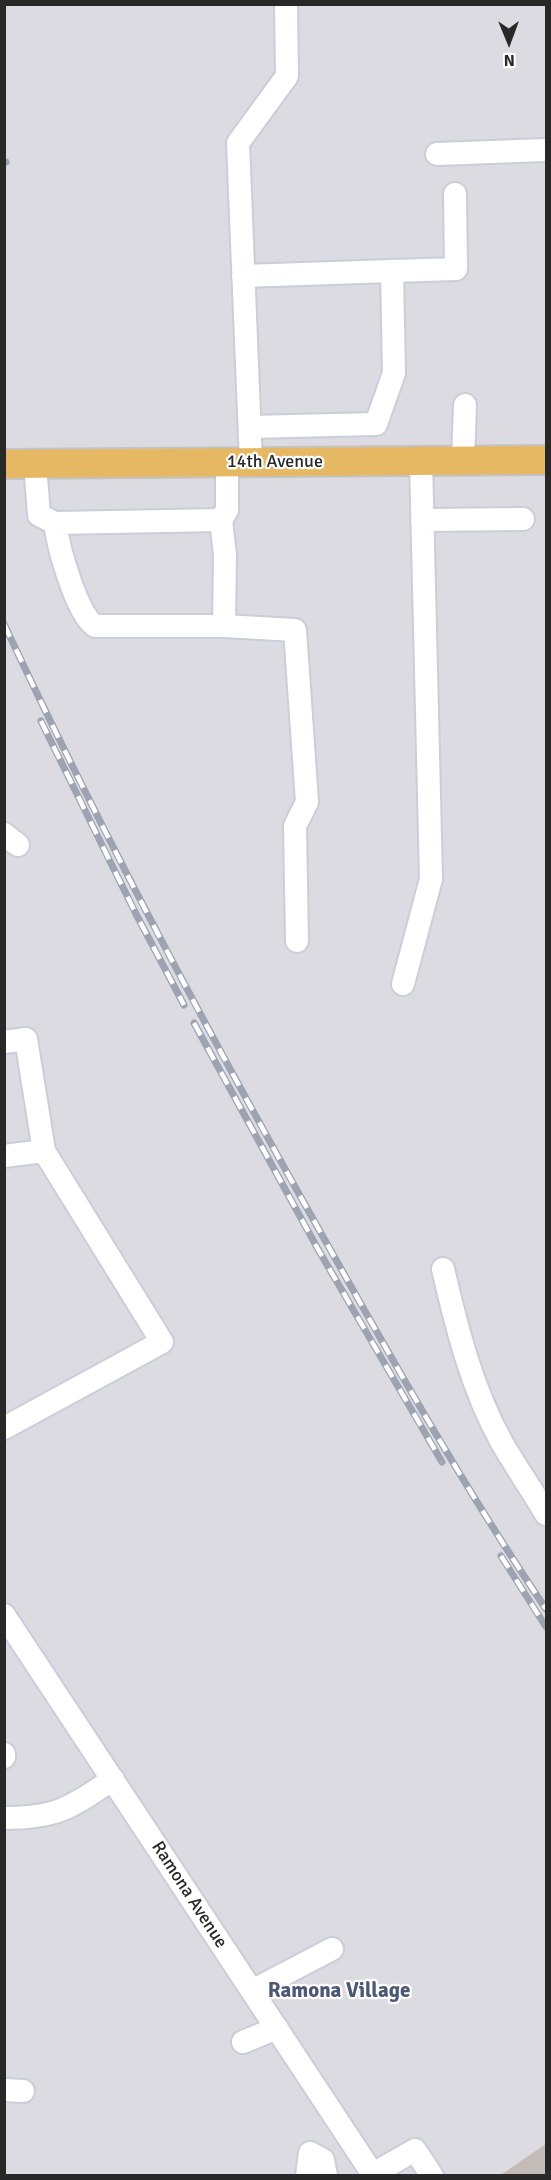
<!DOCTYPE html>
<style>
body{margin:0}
#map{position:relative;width:551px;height:2180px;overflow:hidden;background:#e9e1da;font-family:Signika,sans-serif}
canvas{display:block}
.frame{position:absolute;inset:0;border:6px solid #282828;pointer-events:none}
.north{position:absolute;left:479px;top:12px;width:60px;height:60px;-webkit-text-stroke:4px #fff;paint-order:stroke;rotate:179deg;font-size:16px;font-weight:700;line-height:24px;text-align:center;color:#282828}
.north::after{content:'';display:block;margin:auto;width:21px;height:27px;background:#282828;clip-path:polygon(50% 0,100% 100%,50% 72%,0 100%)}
</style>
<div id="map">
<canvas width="551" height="2180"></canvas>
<div class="frame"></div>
<div class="north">N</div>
</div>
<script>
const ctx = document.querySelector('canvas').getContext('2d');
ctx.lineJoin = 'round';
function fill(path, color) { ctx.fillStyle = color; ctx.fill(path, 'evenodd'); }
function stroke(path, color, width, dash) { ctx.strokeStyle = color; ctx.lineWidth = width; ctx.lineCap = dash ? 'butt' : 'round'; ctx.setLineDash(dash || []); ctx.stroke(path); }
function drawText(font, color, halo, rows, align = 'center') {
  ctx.font = font + ' Signika,sans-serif'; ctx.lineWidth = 4.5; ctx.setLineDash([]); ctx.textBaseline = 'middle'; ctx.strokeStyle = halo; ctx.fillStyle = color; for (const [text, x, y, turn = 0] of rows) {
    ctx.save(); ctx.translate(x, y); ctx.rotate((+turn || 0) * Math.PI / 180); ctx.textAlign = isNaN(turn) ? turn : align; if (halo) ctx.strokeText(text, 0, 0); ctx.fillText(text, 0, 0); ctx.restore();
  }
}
const industrial = new Path2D(`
 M 5,5 L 546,5 L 546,2175 L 5,2175 Z`);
const building = new Path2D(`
 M 546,2144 L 546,2176 L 499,2176 Z`);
const minor = new Path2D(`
 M 437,154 L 546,150
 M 243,276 L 392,271
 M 250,427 L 376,424 L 394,373 L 392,271 L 456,269 L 455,194
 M 463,461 L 465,405
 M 251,463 L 238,143 L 287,76 L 286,4
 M 35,464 L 39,515 L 55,523 L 221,520 L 227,510 L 227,462
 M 422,520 L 523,519
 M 55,523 C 58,546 76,613 95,626 L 224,626 L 225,555 L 221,520
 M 224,626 L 295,630 L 307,802 L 295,826 L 297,941
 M 4,834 L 18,845
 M 403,984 L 431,879 L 421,461
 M 4,1042 L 26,1039 L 44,1151 L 4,1156
 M 443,1269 C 457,1329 472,1389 502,1443 C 516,1467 532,1490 546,1514
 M 4,1428 L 162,1342 L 44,1151
 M 4,1615 L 374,2176
 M 4,1754 L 4,1757
 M 4,1818 C 57,1818 70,1808 113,1779
 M 252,1991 L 332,1949
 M 243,2042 L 277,2028
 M 4,2090 L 23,2091
 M 373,2174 L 415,2150 L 432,2176
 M 307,2176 L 310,2153 L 323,2160 L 326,2176`);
const major = new Path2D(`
 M 4,464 L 546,460`);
const rail = new Path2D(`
 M 4,162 L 6,162
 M 4,624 C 100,829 206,1029 317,1226 C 390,1356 463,1486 546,1609
 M 41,721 L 136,914 L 184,1005
 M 194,1023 L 319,1251 L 442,1462
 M 501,1556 L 546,1627`);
const streetNames = [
 ["14th Avenue",275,462],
 ["Ramona Avenue",189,1895,57]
];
const quarterNames = [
 ["Ramona Village",339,1991]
];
fill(industrial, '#dcdbe2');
fill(building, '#c2bbb7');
stroke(minor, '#c9ced9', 26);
stroke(major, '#c3c3c3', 32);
stroke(minor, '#fff', 22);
stroke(major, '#e6b863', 28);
stroke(rail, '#9ea3b1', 7);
stroke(rail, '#fff', 4.5, [14]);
drawText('18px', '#282828', '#fff', streetNames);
drawText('bold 21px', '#4c5875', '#fff', quarterNames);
</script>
